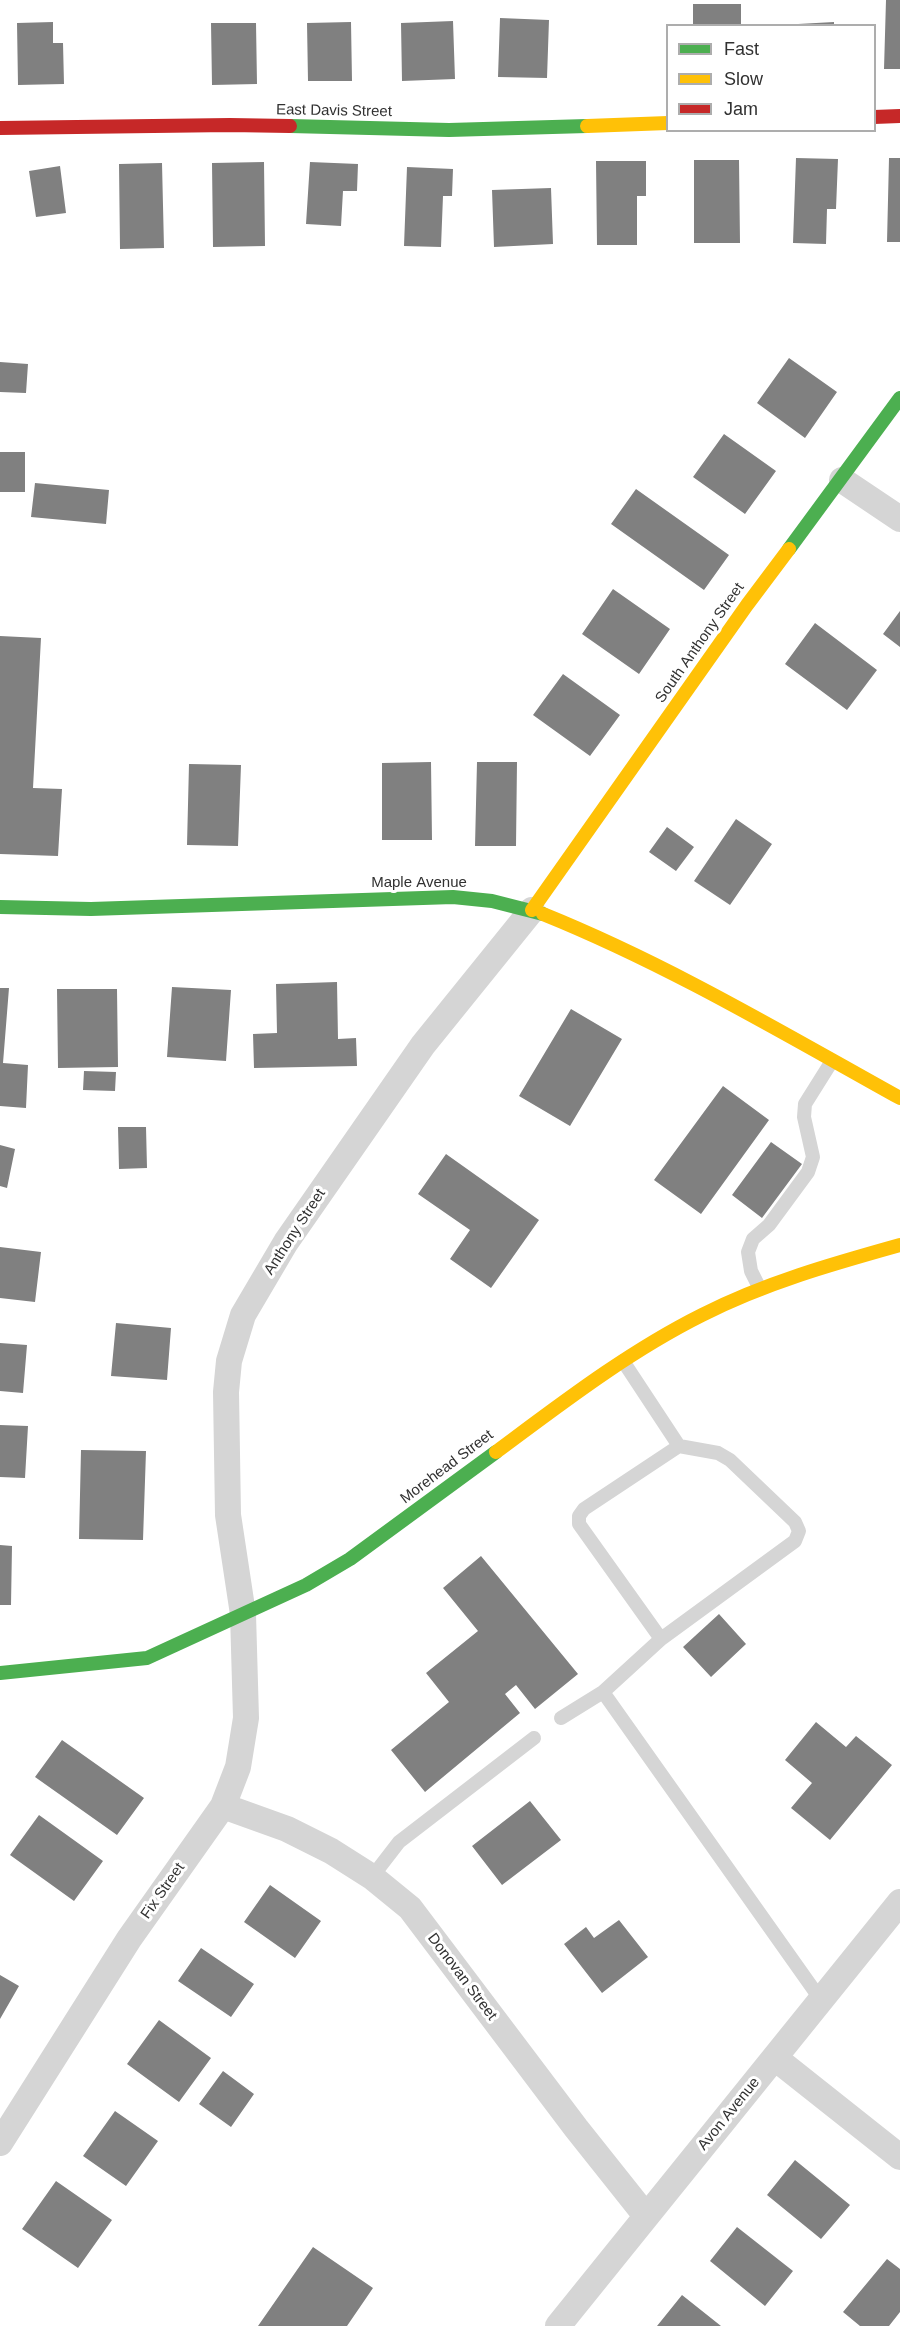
<!DOCTYPE html>
<style>
body{margin:0}
#map{position:relative;width:900px;height:2326px;overflow:hidden;background:#fff;font-family:Helvetica,sans-serif}
canvas{display:block}
.legend{position:absolute;left:666px;top:24px;width:210px;height:108px;box-sizing:border-box;background:#fff;border:2px solid #adadad;margin:0;padding:8px 10px;list-style:none;font-size:18px;color:#313131}
.legend li{display:flex;align-items:center;gap:12px;height:30px}
.legend b{width:30px;border:2px solid #adadad}
</style>
<div id="map">
<canvas width="900" height="2326"></canvas>
<ul class="legend">
<li><b style="height:8px;background:#4caf50"></b>Fast</li>
<li><b style="height:8px;background:#ffc107"></b>Slow</li>
<li><b style="height:8px;background:#c62828"></b>Jam</li>
</ul>
</div>
<script>
const ctx = document.querySelector('canvas').getContext('2d');
ctx.lineJoin = 'round';
function fill(path, color) { ctx.fillStyle = color; ctx.fill(path, 'evenodd'); }
function stroke(path, color, width, dash) { ctx.strokeStyle = color; ctx.lineWidth = width; ctx.lineCap = dash ? 'butt' : 'round'; ctx.setLineDash(dash || []); ctx.stroke(path); }
function drawText(font, color, halo, rows, align = 'center') {
  ctx.font = font + ' Helvetica,sans-serif'; ctx.lineWidth = 6; ctx.setLineDash([]); ctx.textBaseline = 'middle'; ctx.strokeStyle = halo; ctx.fillStyle = color; for (const [text, x, y, turn = 0] of rows) {
    ctx.save(); ctx.translate(x, y); ctx.rotate((+turn || 0) * Math.PI / 180); ctx.textAlign = isNaN(turn) ? turn : align; if (halo) ctx.strokeText(text, 0, 0); ctx.fillText(text, 0, 0); ctx.restore();
  }
}
const building = new Path2D(`
 M 886,0 L 900,0 L 900,69 L 884,69 Z
 M 693,4 L 741,4 L 741,26 L 693,26 Z
 M 500,18 L 549,20 L 547,78 L 498,77 Z
 M 453,21 L 455,79 L 402,81 L 401,23 Z
 M 53,22 L 53,43 L 63,43 L 64,84 L 18,85 L 17,23 Z
 M 351,22 L 352,81 L 308,81 L 307,23 Z
 M 834,22 L 834,26 L 798,26 L 798,24 Z
 M 211,23 L 256,23 L 257,84 L 212,85 Z
 M 796,158 L 838,159 L 836,209 L 827,209 L 826,244 L 793,243 Z
 M 889,158 L 900,158 L 900,242 L 887,242 Z
 M 694,160 L 739,160 L 740,243 L 694,243 Z
 M 596,161 L 646,161 L 646,196 L 637,196 L 637,245 L 597,245 Z
 M 264,162 L 265,246 L 213,247 L 212,163 Z
 M 310,162 L 358,164 L 357,191 L 343,191 L 341,226 L 306,224 Z
 M 162,163 L 164,248 L 120,249 L 119,164 Z
 M 60,166 L 66,213 L 36,217 L 29,171 Z
 M 407,167 L 453,169 L 452,196 L 443,196 L 441,247 L 404,246 Z
 M 551,188 L 553,244 L 494,247 L 492,190 Z
 M 789,358 L 837,392 L 805,438 L 757,403 Z
 M 0,362 L 28,364 L 26,393 L 0,392 Z
 M 724,434 L 776,471 L 745,514 L 693,477 Z
 M 0,452 L 25,452 L 25,492 L 0,492 Z
 M 35,483 L 109,490 L 106,524 L 31,517 Z
 M 636,489 L 729,555 L 704,590 L 611,524 Z
 M 613,589 L 670,629 L 639,674 L 582,634 Z
 M 900,611 L 900,647 L 883,634 Z
 M 815,623 L 877,670 L 847,710 L 785,664 Z
 M 0,636 L 41,638 L 33,788 L 62,789 L 58,856 L 0,854 Z
 M 563,674 L 620,715 L 590,756 L 533,715 Z
 M 431,762 L 432,840 L 382,840 L 382,763 Z
 M 477,762 L 517,762 L 516,846 L 475,846 Z
 M 189,764 L 241,765 L 238,846 L 187,845 Z
 M 736,819 L 772,844 L 730,905 L 694,881 Z
 M 667,827 L 694,847 L 676,871 L 649,852 Z
 M 337,982 L 338,1039 L 356,1038 L 357,1066 L 254,1068 L 253,1034 L 277,1033 L 276,984 Z
 M 172,987 L 231,990 L 226,1061 L 167,1057 Z
 M 0,988 L 9,988 L 3,1063 L 28,1065 L 26,1108 L 0,1106 Z
 M 57,989 L 117,989 L 118,1067 L 58,1068 Z
 M 571,1009 L 622,1039 L 570,1126 L 519,1096 Z
 M 84,1071 L 116,1072 L 115,1091 L 83,1090 Z
 M 723,1086 L 769,1120 L 701,1214 L 654,1180 Z
 M 118,1127 L 146,1127 L 147,1168 L 119,1169 Z
 M 771,1142 L 802,1164 L 762,1218 L 732,1195 Z
 M 0,1145 L 15,1149 L 7,1188 L 0,1186 Z
 M 446,1154 L 539,1220 L 491,1288 L 450,1259 L 470,1230 L 418,1194 Z
 M 0,1247 L 41,1252 L 35,1302 L 0,1298 Z
 M 116,1323 L 171,1328 L 167,1380 L 111,1376 Z
 M 0,1343 L 27,1345 L 23,1393 L 0,1391 Z
 M 0,1425 L 28,1426 L 25,1478 L 0,1477 Z
 M 81,1450 L 146,1451 L 143,1540 L 79,1539 Z
 M 0,1545 L 12,1546 L 11,1605 L 0,1605 Z
 M 481,1556 L 578,1674 L 535,1709 L 516,1685 L 505,1694 L 520,1713 L 425,1792 L 391,1750 L 449,1702 L 426,1673 L 478,1631 L 443,1588 Z
 M 719,1614 L 746,1644 L 711,1677 L 683,1647 Z
 M 816,1722 L 846,1747 L 856,1736 L 892,1765 L 830,1840 L 791,1808 L 812,1783 L 785,1760 Z
 M 62,1740 L 144,1798 L 117,1835 L 35,1777 Z
 M 530,1801 L 561,1840 L 502,1885 L 472,1846 Z
 M 39,1815 L 103,1861 L 74,1901 L 10,1855 Z
 M 270,1885 L 321,1921 L 295,1958 L 244,1922 Z
 M 619,1920 L 648,1957 L 602,1993 L 564,1944 L 586,1927 L 594,1938 Z
 M 201,1948 L 254,1984 L 231,2017 L 178,1981 Z
 M 0,1975 L 19,1986 L 0,2019 Z
 M 159,2020 L 211,2058 L 179,2102 L 127,2064 Z
 M 223,2071 L 254,2094 L 231,2127 L 199,2104 Z
 M 115,2111 L 158,2141 L 126,2186 L 83,2156 Z
 M 795,2160 L 850,2205 L 821,2239 L 767,2195 Z
 M 56,2181 L 112,2220 L 78,2268 L 22,2229 Z
 M 737,2227 L 793,2271 L 765,2306 L 710,2261 Z
 M 313,2247 L 373,2288 L 347,2326 L 258,2326 Z
 M 887,2259 L 900,2269 L 900,2312 L 889,2326 L 860,2326 L 843,2312 Z
 M 682,2295 L 721,2326 L 657,2326 Z`);
const lane = new Path2D(`
 M 760,1289 L 751,1271 L 748,1252 L 753,1239 L 769,1225 L 808,1172 L 813,1157 L 804,1117 L 805,1104 L 832,1061
 M 661,1639 L 795,1541 L 799,1531 L 795,1522 L 730,1460 L 718,1453 L 679,1446
 M 603,1692 L 661,1639 L 579,1524 L 579,1516 L 584,1509 L 679,1446 L 623,1361
 M 561,1718 L 603,1692 L 821,2000
 M 372,1877 L 399,1842 L 534,1738`);
const street = new Path2D(`
 M 842,480 L 900,519
 M 223,1806 L 287,1829 L 331,1851 L 372,1877 L 410,1908 L 576,2128 L 646,2216
 M 775,2058 L 900,2157
 M 0,2143 L 129,1939 L 223,1806 L 238,1767 L 246,1718 L 243,1614 L 228,1515 L 226,1392 L 229,1361 L 243,1315 L 286,1242 L 423,1045 L 532,910
 M 558,2326 L 900,1902`);
const fast = new Path2D(`
 M 290,126 L 449,130 L 587,126
 M 789,549 L 900,398
 M 0,907 L 91,909 L 453,897 L 492,901 L 543,914
 M 0,1673 L 147,1658 L 306,1585 L 350,1559 L 496,1452`);
const slow = new Path2D(`
 M 587,126 L 668,123
 M 532,910 L 747,605 L 789,549
 M 543,914 C 667,964 783,1033 900,1098
 M 496,1452 C 562,1403 628,1352 702,1315 C 765,1283 832,1264 900,1245`);
const jam = new Path2D(`
 M 874,117 L 900,116
 M 0,128 L 230,125 L 290,126`);
const streetNames = [
 ["East Davis Street",334,111,1],
 ["South Anthony Street",700,643,-55],
 ["Maple Avenue",419,883],
 ["Anthony Street",295,1232,-57],
 ["Morehead Street",447,1467,-37],
 ["Fix Street",163,1891,-55],
 ["Donovan Street",462,1977,53],
 ["Avon Avenue",729,2114,-51]
];
fill(building, '#808080');
stroke(lane, '#d5d5d5', 14);
stroke(street, '#d5d5d5', 26);
stroke(fast, '#4caf50', 14);
stroke(slow, '#ffc107', 14);
stroke(jam, '#c62828', 14);
drawText('15px', '#313131', '#fff', streetNames);
</script>
